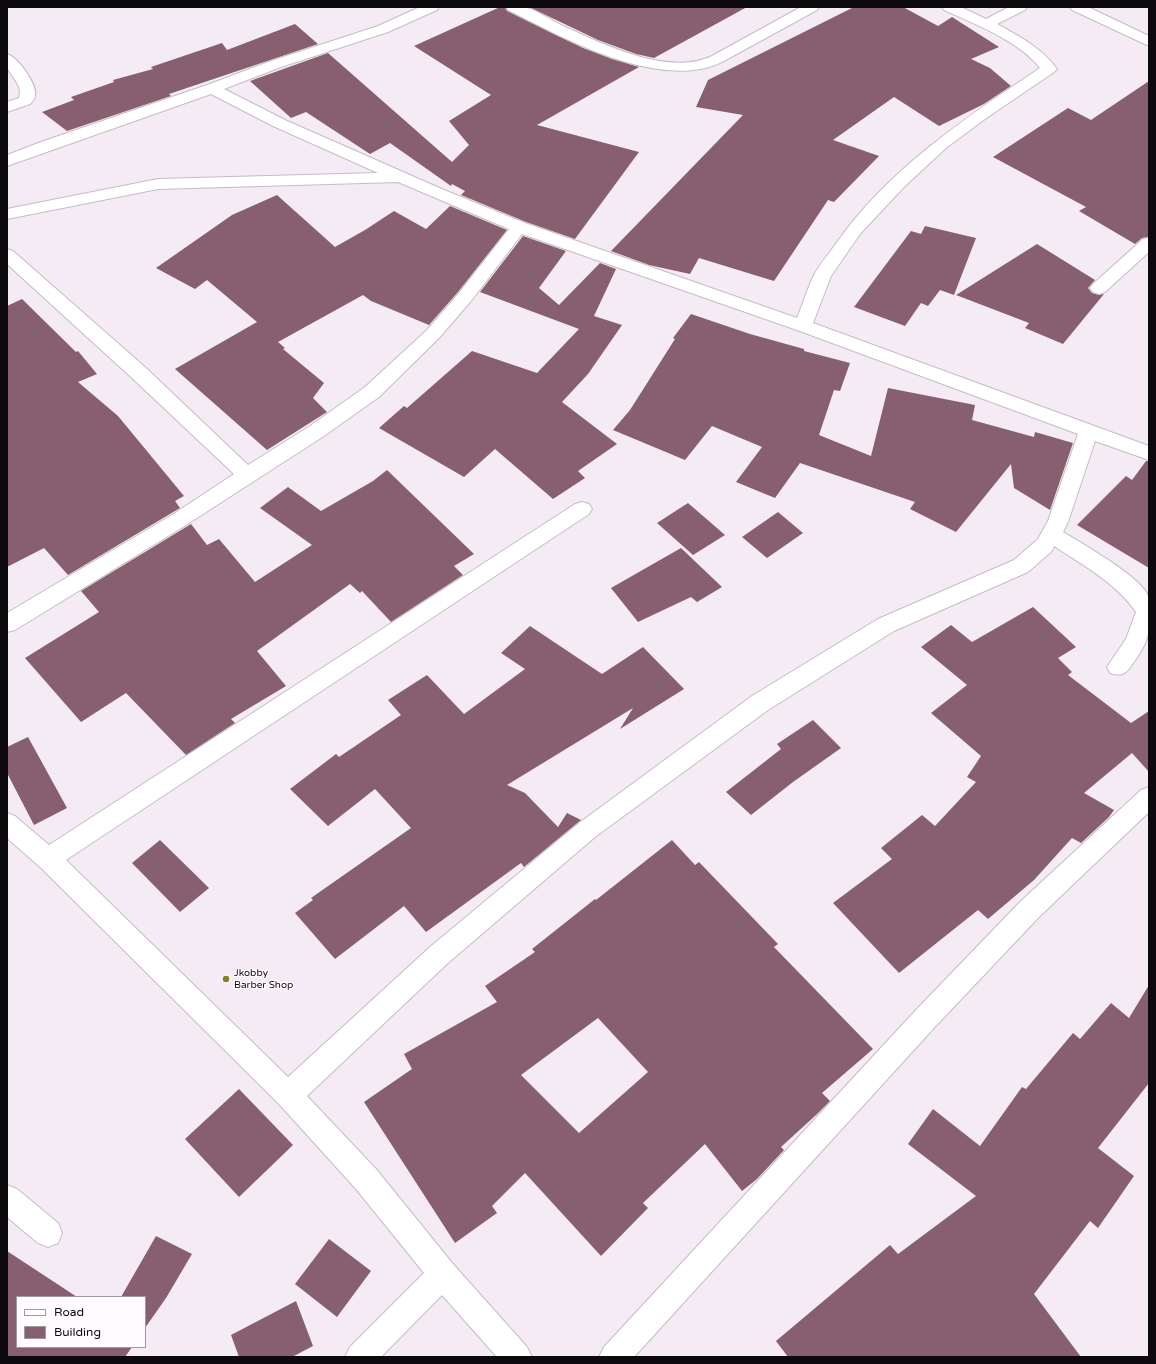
<!DOCTYPE html>
<style>
body{margin:0}
#map{position:relative;width:1156px;height:1364px;overflow:hidden;background:#f5ebf5;font-family:"Varela Round",sans-serif}
canvas{display:block}
.frame{position:absolute;inset:0;border:8px solid #0d0a0d;pointer-events:none}
.legend{position:absolute;left:16px;top:1296px;width:130px;height:52px;box-sizing:border-box;background:#fffbff;border:1px solid #9e9b9e;margin:0;padding:5px 7px;list-style:none;font-size:12px;color:#0d0a0d}
.legend li{display:flex;align-items:center;gap:8px;height:20px}
.legend b{width:20px;border:1px solid #9e9b9e}
</style>
<div id="map">
<canvas width="1156" height="1364"></canvas>
<div class="frame"></div>
<ul class="legend">
<li><b style="height:5px;background:#fff"></b>Road</li>
<li><b style="height:11px;background:#875f6f"></b>Building</li>
</ul>
</div>
<script>
const ctx = document.querySelector('canvas').getContext('2d');
ctx.lineJoin = 'round';
function fill(path, color) { ctx.fillStyle = color; ctx.fill(path, 'evenodd'); }
function stroke(path, color, width, dash) { ctx.strokeStyle = color; ctx.lineWidth = width; ctx.lineCap = dash ? 'butt' : 'round'; ctx.setLineDash(dash || []); ctx.stroke(path); }
function drawText(font, color, halo, rows, align = 'center') {
  ctx.font = font + ' "Varela Round",sans-serif'; ctx.lineWidth = 3; ctx.setLineDash([]); ctx.textBaseline = 'middle'; ctx.strokeStyle = halo; ctx.fillStyle = color; for (const [text, x, y, turn = 0] of rows) {
    ctx.save(); ctx.translate(x, y); ctx.rotate((+turn || 0) * Math.PI / 180); ctx.textAlign = isNaN(turn) ? turn : align; if (halo) ctx.strokeText(text, 0, 0); ctx.fillText(text, 0, 0); ctx.restore();
  }
}
const building = new Path2D(`
 M 500,7 L 505,7 L 507,11 L 583,48 L 612,59 L 639,67 L 537,125 L 639,152 L 575,239 L 526,222 L 461,195 L 465,191 L 452,184 L 451,186 L 390,143 L 370,154 L 306,112 L 291,118 L 250,81 L 328,53 L 452,162 L 469,145 L 449,121 L 491,95 L 414,46 Z
 M 529,7 L 747,7 L 654,58 L 636,54 L 598,40 Z
 M 854,7 L 903,7 L 938,26 L 952,17 L 999,47 L 971,59 L 990,68 L 1011,86 L 984,104 L 939,126 L 894,97 L 833,140 L 879,156 L 834,202 L 828,200 L 774,281 L 699,258 L 690,274 L 649,265 L 611,251 L 743,115 L 696,107 L 708,80 Z
 M 295,24 L 318,44 L 169,94 L 171,96 L 67,131 L 42,112 L 74,100 L 71,97 L 114,82 L 113,80 L 153,69 L 151,67 L 222,43 L 227,50 Z
 M 1149,81 L 1149,237 L 1142,238 L 1135,244 L 1079,211 L 1086,207 L 993,157 L 1068,108 L 1091,120 Z
 M 277,195 L 335,247 L 365,230 L 394,211 L 426,229 L 450,206 L 507,230 L 458,292 L 429,325 L 371,301 L 363,295 L 278,342 L 285,348 L 283,349 L 324,383 L 313,398 L 327,412 L 267,450 L 175,369 L 257,322 L 207,280 L 195,289 L 156,268 L 232,215 Z
 M 925,226 L 976,238 L 954,295 L 940,290 L 928,306 L 921,303 L 905,326 L 854,307 L 911,231 L 921,234 Z
 M 523,236 L 566,251 L 539,288 L 559,305 L 600,263 L 616,269 L 594,316 L 622,325 L 588,374 L 562,402 L 617,444 L 578,471 L 585,478 L 553,499 L 495,449 L 464,477 L 379,428 L 404,406 L 407,408 L 472,351 L 537,373 L 579,329 L 480,292 Z
 M 1037,244 L 1095,280 L 1088,288 L 1092,293 L 1099,295 L 1104,294 L 1063,344 L 1025,328 L 1029,323 L 956,295 Z
 M 22,299 L 76,352 L 78,351 L 97,374 L 78,382 L 118,416 L 184,496 L 175,501 L 180,508 L 68,575 L 44,548 L 7,567 L 7,306 Z
 M 691,314 L 750,334 L 804,349 L 804,351 L 850,363 L 840,391 L 834,390 L 819,435 L 871,456 L 888,388 L 975,405 L 972,420 L 1034,437 L 1035,432 L 1073,443 L 1050,510 L 1014,488 L 1011,464 L 956,532 L 910,509 L 915,502 L 800,463 L 775,498 L 736,482 L 762,447 L 712,426 L 685,460 L 613,430 L 630,410 L 675,339 L 673,338 Z
 M 1146,461 L 1149,461 L 1149,568 L 1077,525 L 1126,476 L 1132,480 Z
 M 387,470 L 474,554 L 454,566 L 463,575 L 391,622 L 362,591 L 360,593 L 350,584 L 257,651 L 286,686 L 231,719 L 235,723 L 186,755 L 126,693 L 81,722 L 25,658 L 99,612 L 81,591 L 191,524 L 207,545 L 219,539 L 255,582 L 312,545 L 260,508 L 288,487 L 321,511 L 373,481 Z
 M 688,503 L 725,535 L 693,555 L 657,523 Z
 M 778,512 L 803,533 L 767,558 L 742,537 Z
 M 681,548 L 722,587 L 697,602 L 691,597 L 638,622 L 611,588 Z
 M 1033,607 L 1076,647 L 1058,658 L 1072,672 L 1068,675 L 1131,723 L 1149,711 L 1149,772 L 1132,753 L 1084,793 L 1114,810 L 1109,817 L 1081,843 L 1072,838 L 1034,880 L 988,919 L 978,910 L 899,973 L 833,903 L 892,859 L 881,848 L 922,815 L 935,826 L 976,782 L 967,777 L 981,756 L 931,713 L 967,685 L 921,647 L 951,625 L 972,642 Z
 M 530,626 L 602,674 L 643,647 L 684,689 L 620,729 L 633,708 L 507,785 L 525,793 L 558,827 L 567,813 L 581,820 L 524,867 L 521,863 L 426,932 L 404,906 L 335,959 L 295,913 L 313,900 L 311,898 L 411,828 L 375,789 L 328,826 L 290,789 L 336,754 L 339,757 L 401,715 L 388,700 L 427,675 L 464,714 L 525,669 L 501,653 Z
 M 813,720 L 841,748 L 793,782 L 751,815 L 726,792 L 781,749 L 777,744 Z
 M 28,737 L 67,808 L 34,825 L 7,773 L 7,747 Z
 M 160,840 L 209,888 L 180,912 L 132,863 Z
 M 672,840 L 695,865 L 699,862 L 778,944 L 774,947 L 873,1049 L 822,1093 L 830,1101 L 816,1115 L 781,1147 L 784,1150 L 757,1179 L 742,1191 L 705,1144 L 643,1203 L 648,1208 L 601,1256 L 525,1173 L 492,1206 L 497,1213 L 455,1243 L 364,1102 L 412,1069 L 404,1054 L 497,1002 L 485,986 L 535,952 L 532,949 L 595,899 L 596,900 ZM 598,1018 L 648,1072 L 579,1133 L 521,1075 Z
 M 1149,985 L 1149,1083 L 1098,1148 L 1134,1176 L 1098,1228 L 1090,1221 L 1034,1294 L 1081,1357 L 788,1357 L 776,1341 L 890,1245 L 898,1254 L 976,1196 L 908,1144 L 933,1109 L 980,1146 L 1022,1087 L 1026,1089 L 1073,1033 L 1080,1039 L 1111,1003 L 1129,1018 Z
 M 239,1089 L 293,1145 L 239,1197 L 185,1139 Z
 M 156,1236 L 192,1254 L 166,1298 L 145,1328 L 145,1297 L 121,1297 Z
 M 329,1239 L 371,1271 L 337,1317 L 295,1284 Z
 M 7,1251 L 77,1297 L 17,1297 L 17,1347 L 132,1347 L 125,1357 L 7,1357 Z
 M 296,1301 L 313,1346 L 292,1357 L 239,1357 L 231,1335 Z`);
const minor = new Path2D(`
 M 420,7 L 439,7 L 437,10 L 388,32 L 281,67 L 224,89 L 285,120 L 444,190 L 525,223 L 797,318 C 803,304 807,289 814,275 C 819,265 828,255 835,245 C 887,170 965,118 1040,68 C 1019,41 975,24 944,10 L 942,7 L 961,7 L 986,19 L 1009,7 L 1027,7 L 1025,10 L 997,24 C 1019,36 1042,48 1057,69 L 1054,72 L 985,119 L 946,148 L 904,187 L 860,234 L 831,276 L 813,323 L 1149,446 L 1149,460 L 1095,441 L 1068,522 L 1063,532 C 1081,543 1145,579 1149,598 C 1150,604 1149,611 1149,617 C 1149,636 1147,643 1136,659 C 1128,670 1126,678 1110,673 L 1107,667 L 1126,639 L 1136,612 C 1115,582 1084,566 1054,546 L 1052,551 L 1028,572 L 894,631 L 768,710 L 595,837 L 448,963 L 307,1096 L 376,1169 L 453,1264 L 527,1347 L 532,1357 L 497,1357 L 442,1295 L 381,1357 L 345,1357 L 350,1347 L 424,1273 L 356,1189 L 279,1104 L 40,867 L 7,838 L 7,813 L 15,816 L 49,845 L 575,504 L 582,502 L 589,504 L 592,509 L 589,514 L 66,860 L 288,1077 L 430,947 L 579,823 L 752,696 L 878,619 L 1014,560 L 1038,539 L 1048,521 L 1078,434 L 797,330 L 522,234 L 471,301 L 439,338 L 379,397 L 324,436 L 186,525 L 15,630 L 7,632 L 7,613 L 172,515 L 234,474 L 132,378 L 7,264 L 7,249 L 13,251 L 146,368 L 248,465 L 310,426 L 365,387 L 427,330 L 459,293 L 509,229 L 398,182 L 158,189 L 7,219 L 7,209 L 158,179 L 378,173 L 273,126 L 211,94 L 7,166 L 7,155 L 41,142 L 207,85 L 271,61 L 378,26 Z
 M 506,7 C 511,7 519,6 524,7 C 535,9 552,21 563,26 C 603,44 668,77 712,56 L 801,7 L 819,7 L 817,10 L 722,62 C 661,92 563,38 508,10 Z
 M 1070,7 L 1088,7 L 1149,36 L 1149,46 L 1072,10 Z
 M 7,54 C 17,56 38,85 35,96 C 35,99 32,102 30,104 L 7,112 L 7,102 L 19,98 C 23,86 13,79 8,69 C 6,65 7,58 7,54 Z
 M 1149,238 L 1149,252 L 1105,292 L 1099,294 L 1093,292 L 1090,288 L 1093,284 L 1143,239 Z
 M 1149,787 L 1149,812 L 1038,918 L 933,1029 L 634,1357 L 599,1357 L 604,1347 L 915,1011 L 1020,902 L 1141,790 Z
 M 7,1185 L 17,1189 L 58,1223 L 62,1233 L 58,1243 L 48,1247 L 38,1243 L 7,1217 Z`);
const markers = [
 [226,979,4,"#868028"]
];
const poiNames = [
 ["Jkobby",234,973],
 ["Barber Shop",234,985]
];
fill(building, '#875f6f');
stroke(minor, '#c5bcc5', 2);
fill(minor, '#fff');
for (const [x, y, r, color] of markers) { const dot = new Path2D(); dot.arc(x, y, r, 0, 2 * Math.PI); ctx.fillStyle = color; ctx.fill(dot); stroke(dot, '#fffbff', 1.5); }
drawText('10px', '#0d0a0d', '#fffbff', poiNames, 'left');
</script>
